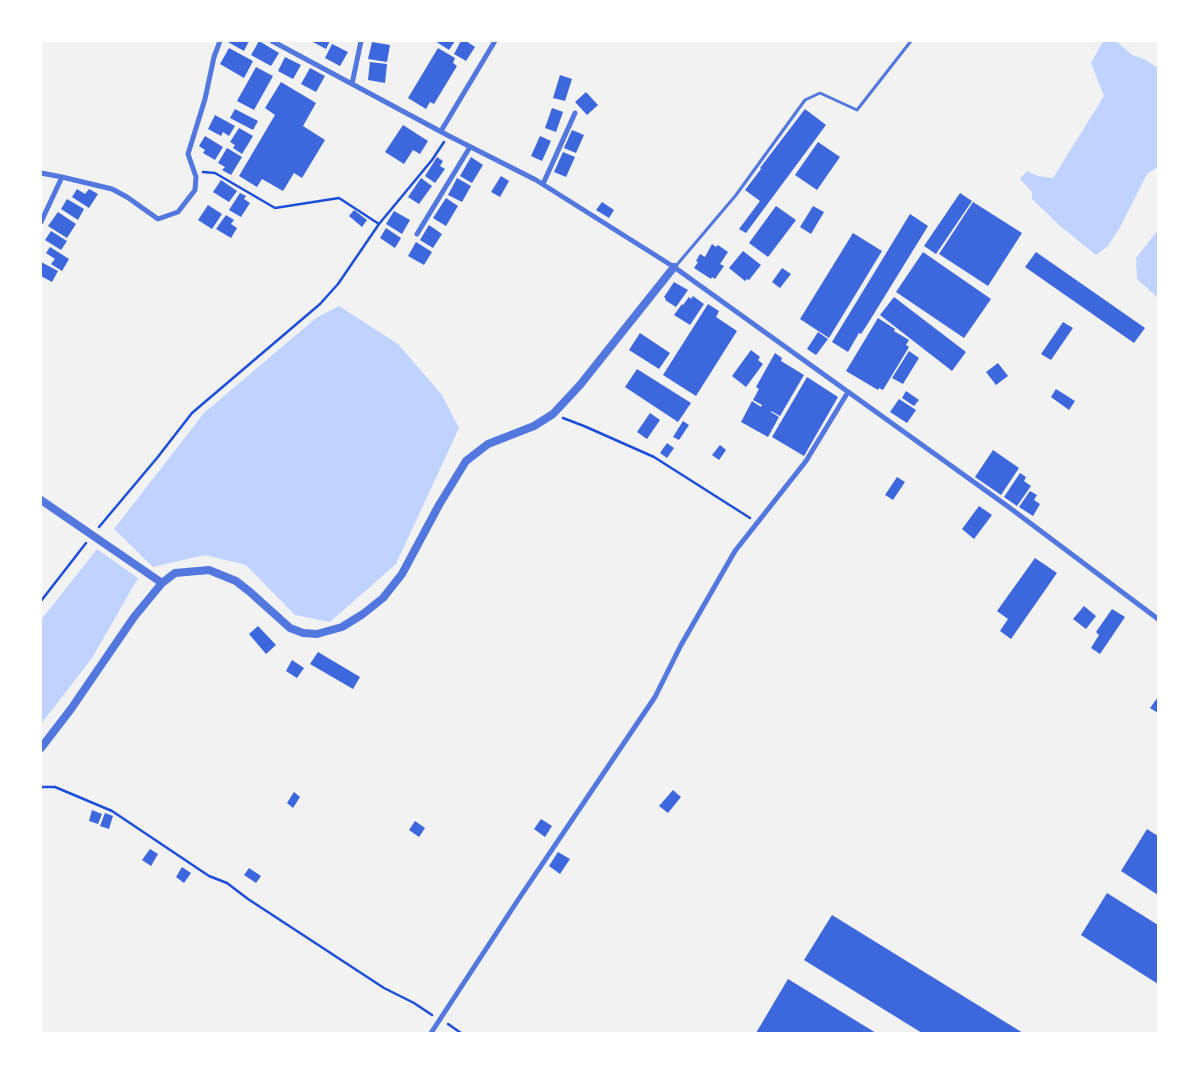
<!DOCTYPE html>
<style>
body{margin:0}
#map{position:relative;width:1199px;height:1074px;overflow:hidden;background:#f2f2f2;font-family:"Work Sans",sans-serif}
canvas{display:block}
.frame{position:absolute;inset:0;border:42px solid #fff;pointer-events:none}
</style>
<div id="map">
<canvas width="1199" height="1074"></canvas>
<div class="frame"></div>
</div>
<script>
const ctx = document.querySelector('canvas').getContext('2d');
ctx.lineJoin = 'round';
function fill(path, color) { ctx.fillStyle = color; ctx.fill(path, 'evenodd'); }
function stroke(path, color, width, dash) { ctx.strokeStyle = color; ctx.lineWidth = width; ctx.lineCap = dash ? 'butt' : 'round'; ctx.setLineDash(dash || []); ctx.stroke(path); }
const water = new Path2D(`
 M 1103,41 L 1116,41 L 1132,55 L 1144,59 L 1158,68 L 1158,167 L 1147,174 L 1119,229 L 1107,247 L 1096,255 L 1059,225 L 1032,199 L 1032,192 L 1020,179 L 1027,171 L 1038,176 L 1053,178 L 1104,96 L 1091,63 Z
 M 1158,230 L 1158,298 L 1137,279 L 1136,258 Z
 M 339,306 L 398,344 L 442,395 L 459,428 L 396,564 L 330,622 L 295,615 L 246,565 L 205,555 L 153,567 L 114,529 L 204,413 L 316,318 Z
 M 97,549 L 138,578 L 92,658 L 41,724 L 41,620 Z`);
const building = new Path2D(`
 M 226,41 L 249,41 L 244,51 Z
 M 259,41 L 279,53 L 271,66 L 251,55 Z
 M 311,41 L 330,41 L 326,49 Z
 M 435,41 L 455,41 L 449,50 Z
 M 461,41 L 466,41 L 475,47 L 466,61 L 454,54 Z
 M 372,42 L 390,45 L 387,62 L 368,59 Z
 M 332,44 L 348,52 L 340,66 L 325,58 Z
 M 229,48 L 253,61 L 244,78 L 220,64 Z
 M 438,48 L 455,58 L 453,63 L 457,66 L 434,104 L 430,102 L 426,109 L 408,98 Z
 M 285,57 L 301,65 L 293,79 L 278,71 Z
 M 370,62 L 387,64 L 385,83 L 368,80 Z
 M 256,67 L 273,76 L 254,110 L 237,101 Z
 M 310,68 L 325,76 L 316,92 L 301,84 Z
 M 560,75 L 572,79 L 565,101 L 553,98 Z
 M 281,82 L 316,103 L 303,126 L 325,140 L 302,178 L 294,173 L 283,191 L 262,179 L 257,187 L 239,176 L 275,115 L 265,108 Z
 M 586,92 L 598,105 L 587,115 L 575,102 Z
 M 552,108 L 563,112 L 556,132 L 545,128 Z
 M 235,109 L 258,121 L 253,130 L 230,118 Z
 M 805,109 L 826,125 L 746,233 L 739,229 L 760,201 L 745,190 L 761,169 L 760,168 Z
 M 215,115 L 235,126 L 229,136 L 223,132 L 221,136 L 208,129 Z
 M 403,125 L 428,141 L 420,154 L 413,150 L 404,164 L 385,152 Z
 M 239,128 L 253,136 L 242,154 L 233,148 L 235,145 L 230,142 Z
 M 572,130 L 584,135 L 576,153 L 564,148 Z
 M 205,136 L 223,147 L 215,160 L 203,153 L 205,150 L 199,146 Z
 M 540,136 L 551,141 L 542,161 L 531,156 Z
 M 818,142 L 840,157 L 817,190 L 795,175 Z
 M 227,148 L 242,157 L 231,175 L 222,170 L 225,167 L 218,163 Z
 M 563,152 L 575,157 L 566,177 L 554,172 Z
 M 437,157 L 443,161 L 440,166 L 445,169 L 435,183 L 425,176 Z
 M 471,157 L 483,165 L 472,183 L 460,176 Z
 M 501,176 L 509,181 L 500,197 L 491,192 Z
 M 421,178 L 432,186 L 419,204 L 408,197 Z
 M 457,178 L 471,186 L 462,202 L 448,195 Z
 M 221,180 L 237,191 L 229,202 L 213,192 Z
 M 77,189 L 85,194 L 89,189 L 98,194 L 89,208 L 72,197 Z
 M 240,193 L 246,196 L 244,199 L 250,203 L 241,217 L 229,210 Z
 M 960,193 L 972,201 L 936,254 L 924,246 Z
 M 446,198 L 458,206 L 446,226 L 433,218 Z
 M 67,199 L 84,209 L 78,220 L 61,209 Z
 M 602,202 L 614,210 L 609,218 L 596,210 Z
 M 973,202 L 1022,233 L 988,286 L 939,254 Z
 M 208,205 L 222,214 L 212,229 L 198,220 Z
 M 776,206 L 796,220 L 768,257 L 749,243 Z
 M 813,206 L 824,212 L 811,234 L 800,227 Z
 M 354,210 L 367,220 L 362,227 L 349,216 Z
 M 394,211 L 410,220 L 402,234 L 386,224 Z
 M 58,212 L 76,224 L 67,238 L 48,226 Z
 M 910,214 L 928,226 L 867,325 L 861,334 L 859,333 L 848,352 L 832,342 Z
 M 226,215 L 234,220 L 231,224 L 237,228 L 231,238 L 216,229 Z
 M 429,225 L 442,234 L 433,248 L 420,240 Z
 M 386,228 L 401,238 L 395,248 L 380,238 Z
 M 51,231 L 67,241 L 61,250 L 45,240 Z
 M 853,233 L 882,251 L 829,338 L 800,319 Z
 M 416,242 L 432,252 L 424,265 L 408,256 Z
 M 712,244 L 716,247 L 718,245 L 728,252 L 720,264 L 724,266 L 715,279 L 712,277 L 711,279 L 694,268 L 698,262 L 696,261 L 700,254 L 705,257 Z
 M 50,247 L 69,259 L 62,271 L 51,264 L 55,259 L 46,253 Z
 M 743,251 L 761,265 L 749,280 L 747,279 L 745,281 L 729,268 Z
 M 923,252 L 991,299 L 964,338 L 896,292 Z
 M 1036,252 L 1145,328 L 1134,343 L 1025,267 Z
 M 41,262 L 58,271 L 52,282 L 41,276 Z
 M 782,268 L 791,274 L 780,288 L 772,282 Z
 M 674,282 L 688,290 L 676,307 L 665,300 L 666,299 L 664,297 Z
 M 693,296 L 704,304 L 690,325 L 674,315 L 682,304 L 683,305 L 689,297 L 691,299 Z
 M 894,297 L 966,352 L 952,371 L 880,315 Z
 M 708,304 L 719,311 L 716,317 L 737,331 L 696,396 L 663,375 Z
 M 878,318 L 895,329 L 894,331 L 909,340 L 906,345 L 909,347 L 883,390 L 879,388 L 878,390 L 846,371 Z
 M 1063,322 L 1073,328 L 1051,360 L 1041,354 Z
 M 818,332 L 828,339 L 816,355 L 807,349 Z
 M 640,333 L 670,353 L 659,369 L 629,350 Z
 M 751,350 L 760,357 L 758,360 L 763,364 L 746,387 L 732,376 Z
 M 909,351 L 919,358 L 903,384 L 892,378 Z
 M 775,353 L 782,358 L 781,361 L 804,375 L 780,416 L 771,411 L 771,412 L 779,417 L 768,437 L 741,422 L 752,401 L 761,407 L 762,405 L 753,400 L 759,389 L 756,387 Z
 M 998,363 L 1008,376 L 996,385 L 986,372 Z
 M 637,369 L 691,403 L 678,422 L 625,387 Z
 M 807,377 L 838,397 L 804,456 L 772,437 Z
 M 1056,389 L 1075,401 L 1069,410 L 1051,397 Z
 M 906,391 L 919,400 L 914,406 L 902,398 Z
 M 899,399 L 916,410 L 907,423 L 890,412 Z
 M 650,413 L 660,420 L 647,439 L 637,432 Z
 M 683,421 L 689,425 L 679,440 L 673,437 Z
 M 667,443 L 674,448 L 667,458 L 660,453 Z
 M 720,445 L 726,450 L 719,460 L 712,455 Z
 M 993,450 L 1019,468 L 1001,495 L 975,477 Z
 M 1020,473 L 1026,477 L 1024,481 L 1031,486 L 1017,506 L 1004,497 Z
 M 897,477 L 905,482 L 893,500 L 885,495 Z
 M 1030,491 L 1037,495 L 1034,500 L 1040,504 L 1033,516 L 1019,507 Z
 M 979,506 L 992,515 L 974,539 L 962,529 Z
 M 1035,558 L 1057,573 L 1011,639 L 1000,631 L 1008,619 L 997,611 Z
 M 1084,606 L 1096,616 L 1086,629 L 1073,619 Z
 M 1112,609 L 1125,617 L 1100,654 L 1091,648 L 1099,635 L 1096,632 Z
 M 258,626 L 276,645 L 266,654 L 249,634 Z
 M 318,652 L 360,677 L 353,689 L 310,664 Z
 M 292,660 L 304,668 L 297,678 L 286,671 Z
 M 1158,697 L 1158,713 L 1150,708 Z
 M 673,790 L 681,797 L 668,813 L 659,806 Z
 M 294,792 L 300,797 L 293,808 L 287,803 Z
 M 92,810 L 102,814 L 98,824 L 89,821 Z
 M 105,813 L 113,816 L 109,829 L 100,826 Z
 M 541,819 L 552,826 L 545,837 L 534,829 Z
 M 415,821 L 425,828 L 419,837 L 409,830 Z
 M 1147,829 L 1158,836 L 1158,895 L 1121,871 Z
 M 150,849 L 158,854 L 151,866 L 142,860 Z
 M 558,852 L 570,859 L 560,874 L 549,866 Z
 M 182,867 L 191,873 L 184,883 L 176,877 Z
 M 249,868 L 261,876 L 256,883 L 244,875 Z
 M 1107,893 L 1158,925 L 1158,984 L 1081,935 Z
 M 832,915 L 1023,1033 L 922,1033 L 804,960 Z
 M 788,979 L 876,1033 L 756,1033 Z`);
const path = new Path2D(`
 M 203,172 L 215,173 L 275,208 L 339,198 L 379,224
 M 563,418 L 584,426 L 654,457 L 750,518
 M 99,527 L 157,458 L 192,413 L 320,304 L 338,284 L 379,224 L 432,160 L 444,142
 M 41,601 L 86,543
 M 41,787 L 55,787 L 112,811 L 209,876 L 227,883 L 248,899 L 384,988 L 414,1003 L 432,1015
 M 448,1024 L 461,1033`);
const service = new Path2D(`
 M 675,267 L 736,195 L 805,100 L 820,93 L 857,110 L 911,41`);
const minor = new Path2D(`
 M 272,41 L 449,136 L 536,180 L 674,267 L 1010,508 L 1158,619
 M 352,84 L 361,41
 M 441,131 L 495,41
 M 41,173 L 62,177 L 112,189 L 127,197 L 158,219 L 178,212 L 195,190 L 196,177 L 188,154 L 205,99 L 214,57 L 220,41
 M 543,184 L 575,113
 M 41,222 L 62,177
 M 417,234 L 470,147
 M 431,1033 L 518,900 L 655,697 L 681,645 L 735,551 L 806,461 L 848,392`);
const tertiary = new Path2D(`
 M 41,500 L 162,583
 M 41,748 L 71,709 L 134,617 L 162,583 L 175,573 L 209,570 L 236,581 L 250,592 L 290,628 L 303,633 L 317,634 L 342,627 L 363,614 L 383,598 L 402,574 L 439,505 L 466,461 L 488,444 L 534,426 L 553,414 L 580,385 L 674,267`);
fill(water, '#bfd3fe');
fill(building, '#3d67dc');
stroke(path, '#1d4ed8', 2.5);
stroke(service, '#5277de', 3);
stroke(minor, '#5277de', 5);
stroke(tertiary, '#5277de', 8);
</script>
